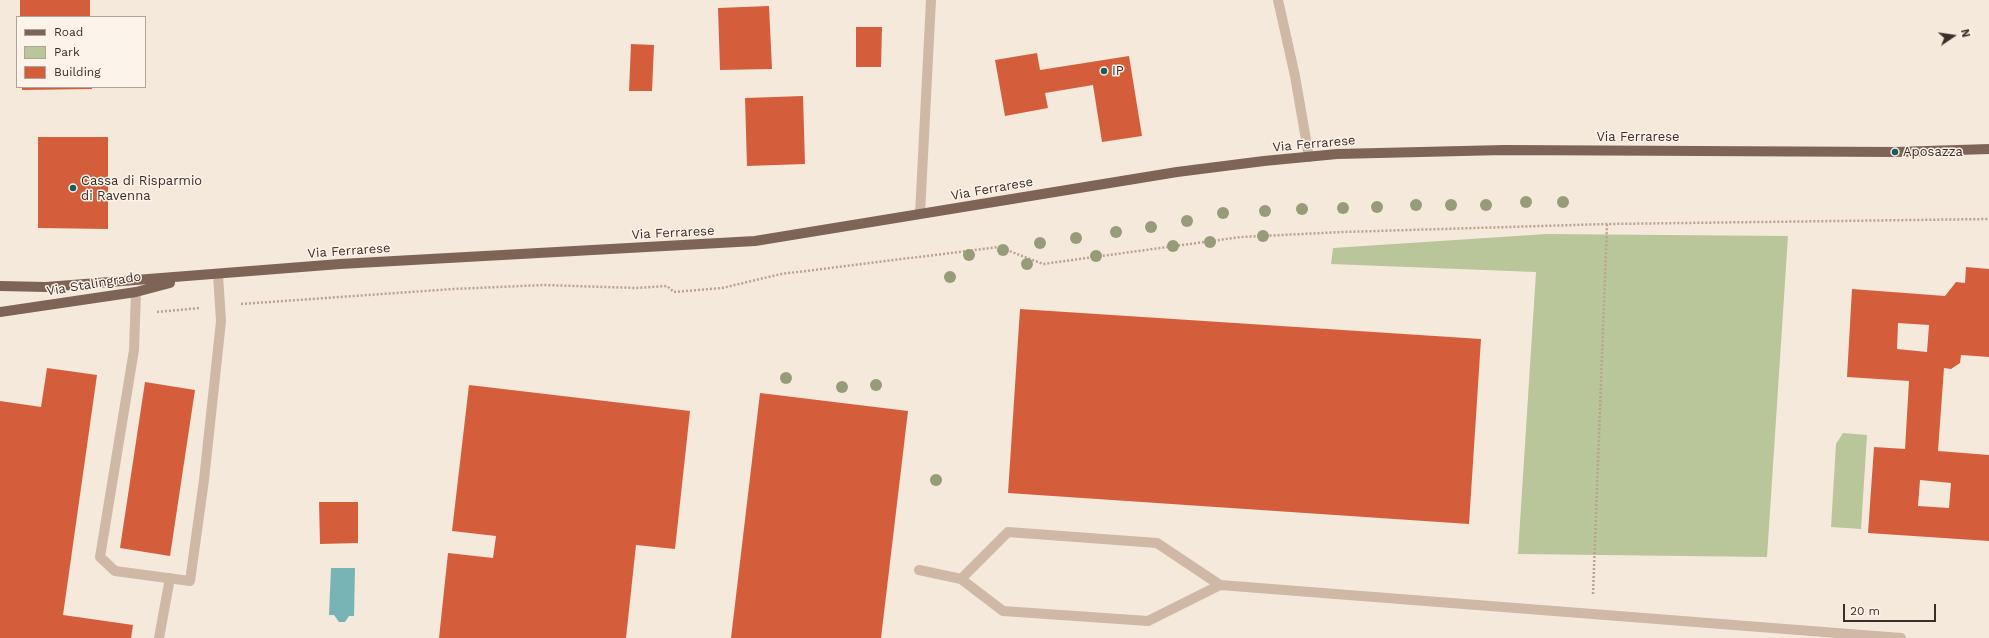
<!DOCTYPE html>
<style>
body{margin:0}
#map{position:relative;width:1989px;height:638px;overflow:hidden;background:#f5e9dc;font-family:"Work Sans",sans-serif}
canvas{display:block}
.legend{position:absolute;left:16px;top:16px;width:130px;height:72px;box-sizing:border-box;background:#fcf3ea;border:1px solid #afa49c;margin:0;padding:5px 7px;list-style:none;font-size:12px;color:#3b2e28}
.legend li{display:flex;align-items:center;gap:8px;height:20px}
.legend b{width:20px;border:1px solid #afa49c}
.north{position:absolute;left:1933px;top:16px;width:40px;height:40px;-webkit-text-stroke:3px #fcf3ea;paint-order:stroke;rotate:77deg;font-size:11px;font-weight:700;line-height:16px;text-align:center;color:#3b2e28}
.north::after{content:'';display:block;margin:auto;width:14px;height:18px;background:#3b2e28;clip-path:polygon(50% 0,100% 100%,50% 72%,0 100%)}
.scale{position:absolute;left:1843px;top:604px;width:93px;height:18px;box-sizing:border-box;border:2px solid #3b2e28;border-top:0;padding-left:5px;font-size:12px;line-height:14px;white-space:nowrap;color:#3b2e28;-webkit-text-stroke:3px #fcf3ea;paint-order:stroke}
</style>
<div id="map">
<canvas width="1989" height="638"></canvas>
<ul class="legend">
<li><b style="height:5px;background:#7e6457"></b>Road</li>
<li><b style="height:11px;background:#b8c69a"></b>Park</li>
<li><b style="height:11px;background:#d45e3c"></b>Building</li>
</ul>
<div class="north">N</div>
<div class="scale">20 m</div>
</div>
<script>
const ctx = document.querySelector('canvas').getContext('2d');
ctx.lineJoin = 'round';
function fill(path, color) { ctx.fillStyle = color; ctx.fill(path, 'evenodd'); }
function stroke(path, color, width, dash) { ctx.strokeStyle = color; ctx.lineWidth = width; ctx.lineCap = dash ? 'butt' : 'round'; ctx.setLineDash(dash || []); ctx.stroke(path); }
function drawText(font, color, halo, rows, align = 'center') {
  ctx.font = font + ' "Work Sans",sans-serif'; ctx.lineWidth = 3; ctx.setLineDash([]); ctx.textBaseline = 'middle'; ctx.strokeStyle = halo; ctx.fillStyle = color; for (const [text, x, y, turn = 0] of rows) {
    ctx.save(); ctx.translate(x, y); ctx.rotate((+turn || 0) * Math.PI / 180); ctx.textAlign = isNaN(turn) ? turn : align; if (halo) ctx.strokeText(text, 0, 0); ctx.fillText(text, 0, 0); ctx.restore();
  }
}
const green = new Path2D(`
 M 1547,234 L 1788,236 L 1767,557 L 1518,554 L 1536,272 L 1331,264 L 1333,248 Z
 M 1843,433 L 1867,435 L 1861,529 L 1831,527 L 1836,444 Z`);
const water = new Path2D(`
 M 331,568 L 355,568 L 354,616 L 349,616 L 345,622 L 339,622 L 334,615 L 329,615 Z`);
const building = new Path2D(`
 M 20,0 L 90,0 L 90,17 L 20,17 Z
 M 769,6 L 772,69 L 720,70 L 718,8 Z
 M 856,27 L 882,27 L 881,67 L 856,67 Z
 M 631,44 L 654,45 L 652,91 L 629,91 Z
 M 1037,53 L 1040,70 L 1129,56 L 1142,136 L 1102,142 L 1093,85 L 1045,93 L 1048,108 L 1005,116 L 995,60 Z
 M 22,87 L 92,87 L 92,89 L 22,90 Z
 M 803,96 L 805,164 L 747,166 L 745,98 Z
 M 38,137 L 108,137 L 108,229 L 38,228 Z
 M 1966,267 L 1989,269 L 1989,357 L 1961,355 L 1960,363 L 1951,369 L 1944,368 L 1938,451 L 1989,455 L 1989,541 L 1868,533 L 1874,447 L 1905,449 L 1909,381 L 1847,377 L 1852,289 L 1945,296 L 1956,282 L 1965,283 ZM 1898,323 L 1929,325 L 1927,352 L 1897,349 ZM 1920,480 L 1951,483 L 1949,508 L 1918,506 Z
 M 1020,309 L 1481,339 L 1469,524 L 1008,493 Z
 M 47,368 L 97,375 L 63,615 L 133,625 L 131,638 L 0,638 L 0,401 L 41,407 Z
 M 145,382 L 195,390 L 170,556 L 120,548 Z
 M 469,385 L 690,411 L 675,549 L 636,545 L 626,638 L 439,638 L 448,553 L 493,558 L 496,536 L 452,531 Z
 M 760,393 L 908,411 L 881,638 L 731,638 Z
 M 319,502 L 358,502 L 358,543 L 320,544 Z`);
const path = new Path2D(`
 M 241,304 L 453,289 L 544,285 L 636,288 L 667,286 L 674,292 L 722,288 L 781,274 L 999,247 L 1043,264 L 1241,237 L 1343,232 L 1607,224 L 1989,219
 M 157,312 L 200,308
 M 1593,594 L 1607,224`);
const minor = new Path2D(`
 M 1278,0 L 1295,76 L 1309,157
 M 920,214 L 931,0
 M 136,292 L 134,350 L 100,557 L 115,571 L 190,581 L 204,480 L 221,321 L 218,275
 M 919,570 L 961,579
 M 1220,585 L 1148,621 L 1003,611 L 961,579 L 1008,532 L 1157,543 L 1220,585 L 1901,638
 M 159,638 L 170,578`);
const major = new Path2D(`
 M 0,286 L 46,287 L 340,264 L 755,241 L 1177,172 L 1264,161 L 1337,154 L 1504,150 L 1895,152 L 1989,149
 M 0,312 L 136,292 L 170,283`);
const trees = [
 [1526,202],
 [1563,202],
 [1416,205],
 [1451,205],
 [1486,205],
 [1377,207],
 [1343,208],
 [1302,209],
 [1265,211],
 [1223,213],
 [1187,221],
 [1151,227],
 [1116,232],
 [1263,236],
 [1076,238],
 [1210,242],
 [1040,243],
 [1173,246],
 [1003,250],
 [969,255],
 [1096,256],
 [1027,264],
 [950,277],
 [786,378],
 [876,385],
 [842,387],
 [936,480]
];
const markers = [
 [1104,71,4,"#185e61"],
 [1895,152,4,"#185e61"],
 [73,188,4,"#185e61"]
];
const poiNames = [
 ["IP",1112,71],
 ["Aposazza",1903,152],
 ["Cassa di Risparmio",81,181],
 ["di Ravenna",81,196]
];
const streetNames = [
 ["Via Ferrarese",1638,137],
 ["Via Ferrarese",1314,144,-5],
 ["Via Ferrarese",992,189,-10],
 ["Via Ferrarese",673,233,-3],
 ["Via Ferrarese",349,251,-4],
 ["Via Stalingrado",94,284,-9]
];
fill(green, '#b8c69a');
fill(water, '#78b4b6');
fill(building, '#d45e3c');
stroke(path, '#bba290', 2.5, [2, 2]);
stroke(minor, '#cfb8a6', 10);
stroke(major, '#7e6457', 10);
ctx.fillStyle = '#979b7a';
for (const [x, y] of trees) { ctx.beginPath(); ctx.arc(x, y, 6, 0, 2 * Math.PI); ctx.fill(); }
for (const [x, y, r, color] of markers) { const dot = new Path2D(); dot.arc(x, y, r, 0, 2 * Math.PI); ctx.fillStyle = color; ctx.fill(dot); stroke(dot, '#fcf3ea', 1.5); }
drawText('13px', '#3b2e28', '#fcf3ea', poiNames, 'left');
drawText('13px', '#3b2e28', '#fcf3ea', streetNames);
</script>
